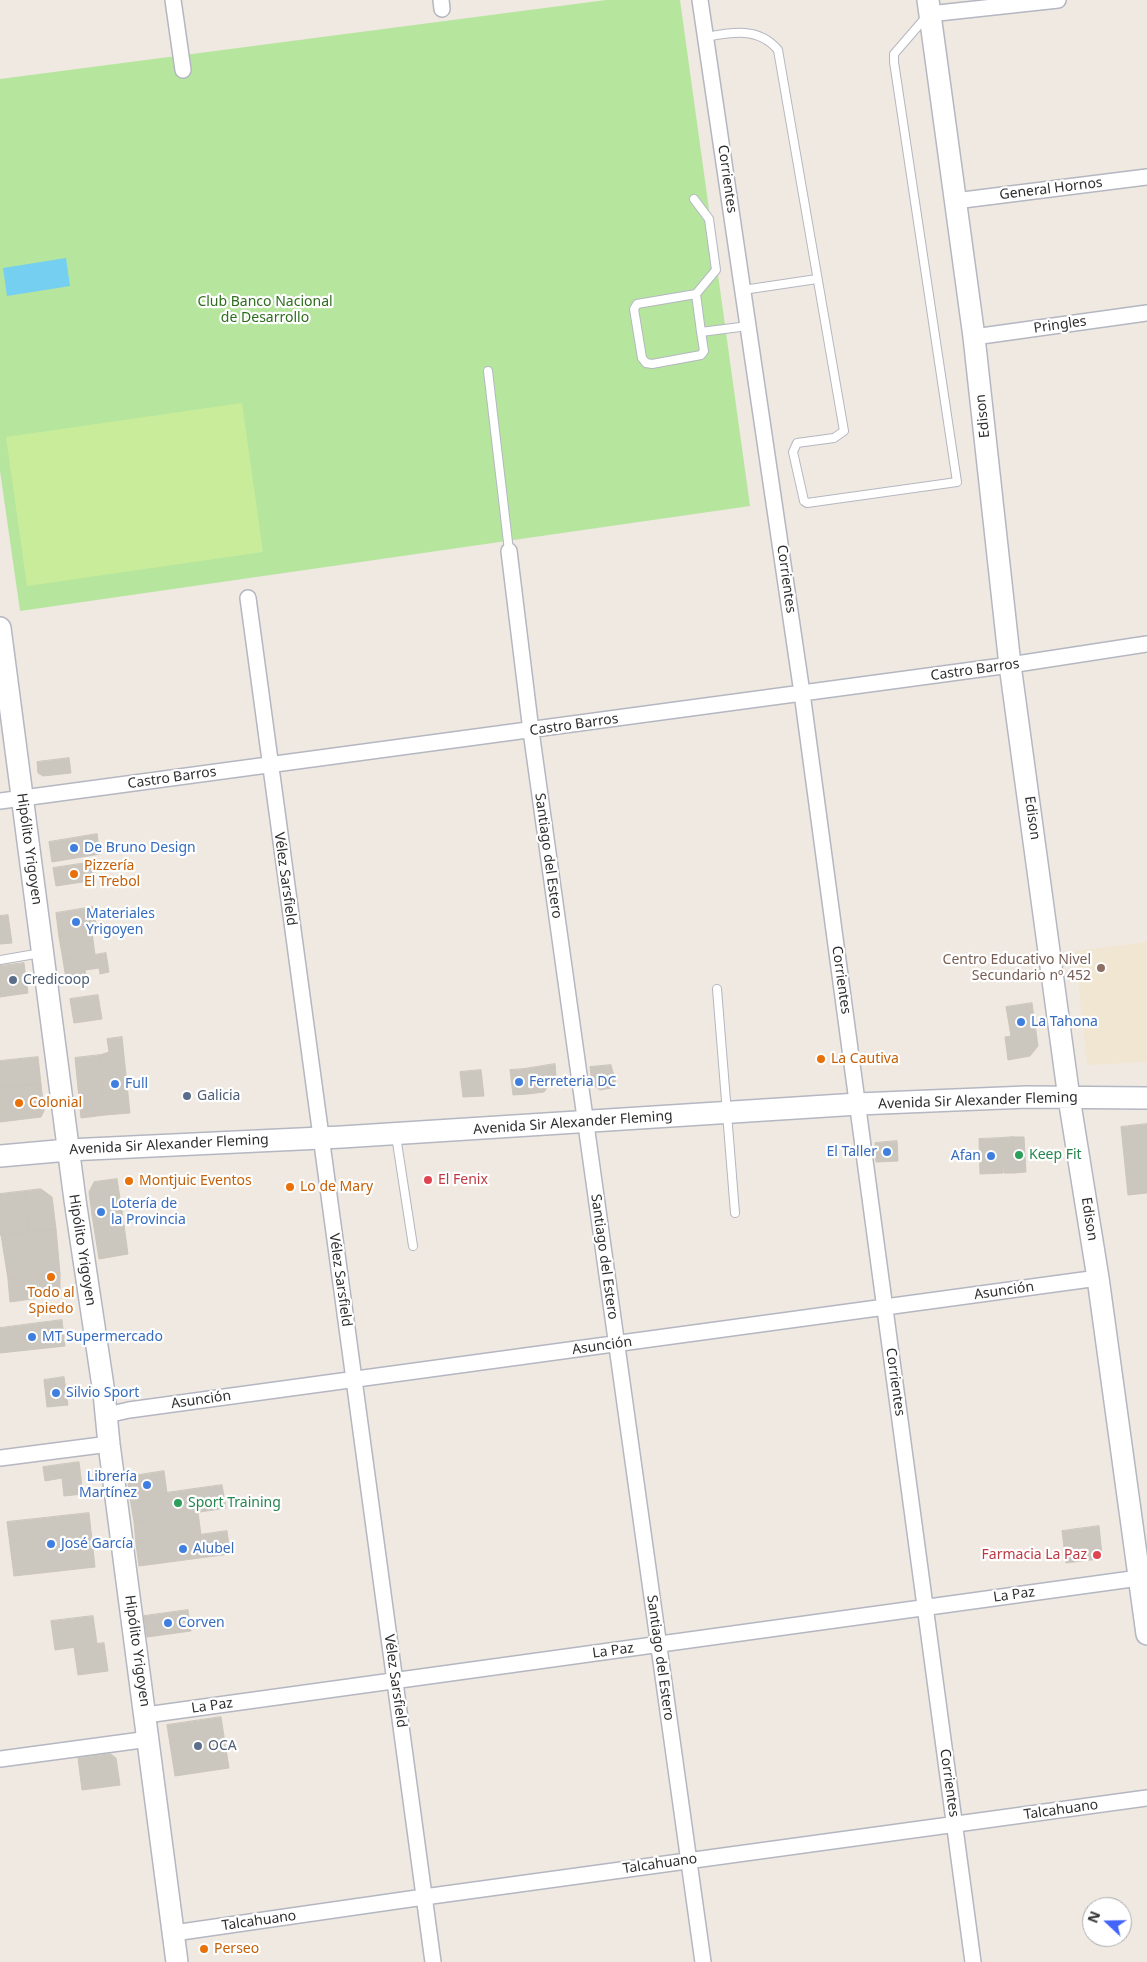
<!DOCTYPE html>
<meta charset="utf-8">
<style>
body{margin:0}
#map{position:relative;width:1147px;height:1962px;overflow:hidden;background:#efe9e1;font-family:"Noto Sans",sans-serif}
canvas{display:block}
.north{position:absolute;left:1082px;top:1897px;width:50px;height:50px;box-sizing:border-box;background:#fff;border:1px solid #ababab;border-radius:50%;rotate:291deg;font-size:14px;font-weight:700;line-height:20px;text-align:center;color:#2e2e2e}
.north::after{content:'';display:block;margin:auto;width:18px;height:22px;background:#4264fb;clip-path:polygon(50% 0,100% 100%,50% 72%,0 100%)}
</style>
<div id="map">
<canvas width="1147" height="1962"></canvas>
<div class="north">N</div>
</div>
<script>
const ctx = document.querySelector('canvas').getContext('2d');
ctx.lineJoin = 'round';
function fill(path, color) { ctx.fillStyle = color; ctx.fill(path, 'evenodd'); }
function stroke(path, color, width, dash) { ctx.strokeStyle = color; ctx.lineWidth = width; ctx.lineCap = dash ? 'butt' : 'round'; ctx.setLineDash(dash || []); ctx.stroke(path); }
function drawText(font, color, halo, rows, align = 'center') {
  ctx.font = font + ' "Noto Sans",sans-serif'; ctx.lineWidth = 4.5; ctx.setLineDash([]); ctx.textBaseline = 'middle'; ctx.strokeStyle = halo; ctx.fillStyle = color; for (const [text, x, y, turn = 0] of rows) {
    ctx.save(); ctx.translate(x, y); ctx.rotate((+turn || 0) * Math.PI / 180); ctx.textAlign = isNaN(turn) ? turn : align; if (halo) ctx.strokeText(text, 0, 0); ctx.fillText(text, 0, 0); ctx.restore();
  }
}
const education = new Path2D(`
 M 1147,942 L 1147,1062 L 1087,1065 L 1075,951 Z`);
const green = new Path2D(`
 M 606,0 L 680,0 L 750,506 L 20,611 L 0,471 L 0,79 Z`);
const pitch = new Path2D(`
 M 242,403 L 263,552 L 27,586 L 6,437 Z`);
const water = new Path2D(`
 M 66,258 L 70,286 L 7,296 L 3,268 Z`);
const building = new Path2D(`
 M 69,758 L 71,773 L 43,776 L 38,773 L 37,762 Z
 M 97,834 L 100,854 L 52,862 L 49,842 Z
 M 93,862 L 96,880 L 56,886 L 53,868 Z
 M 93,907 L 97,932 L 59,937 L 56,913 Z
 M 8,915 L 12,943 L 0,944 L 0,916 Z
 M 92,932 L 95,955 L 63,960 L 59,937 Z
 M 106,953 L 109,972 L 100,974 L 99,968 L 85,970 L 86,976 L 66,979 L 63,960 Z
 M 24,963 L 28,993 L 0,997 L 0,966 Z
 M 98,995 L 102,1019 L 74,1023 L 70,999 Z
 M 1032,1003 L 1038,1046 L 1030,1056 L 1008,1060 L 1005,1037 L 1011,1036 L 1006,1007 Z
 M 122,1037 L 130,1113 L 105,1115 L 100,1055 L 109,1052 L 107,1039 Z
 M 100,1055 L 105,1115 L 81,1118 L 75,1058 Z
 M 38,1057 L 41,1084 L 0,1088 L 0,1061 Z
 M 555,1064 L 556,1076 L 544,1092 L 528,1094 L 524,1069 Z
 M 611,1065 L 617,1087 L 600,1090 L 592,1084 L 590,1067 Z
 M 524,1069 L 528,1094 L 513,1095 L 510,1070 Z
 M 481,1070 L 484,1096 L 463,1097 L 460,1072 Z
 M 41,1084 L 44,1111 L 41,1117 L 0,1122 L 0,1088 Z
 M 1147,1124 L 1147,1193 L 1128,1195 L 1121,1127 Z
 M 1013,1137 L 1014,1173 L 1004,1173 L 1002,1138 Z
 M 1013,1137 L 1024,1137 L 1026,1172 L 1014,1173 Z
 M 1002,1138 L 1003,1173 L 980,1174 L 979,1139 Z
 M 897,1141 L 898,1161 L 876,1162 L 875,1143 Z
 M 117,1179 L 122,1211 L 92,1215 L 89,1192 L 94,1182 Z
 M 41,1189 L 52,1197 L 56,1229 L 29,1232 L 25,1191 Z
 M 25,1191 L 29,1232 L 0,1235 L 0,1194 Z
 M 122,1211 L 128,1254 L 99,1259 L 92,1215 Z
 M 56,1229 L 60,1273 L 8,1279 L 1,1235 Z
 M 60,1273 L 60,1295 L 10,1302 L 8,1279 Z
 M 62,1320 L 65,1346 L 0,1353 L 0,1328 Z
 M 64,1377 L 68,1405 L 47,1407 L 44,1380 Z
 M 79,1462 L 83,1494 L 64,1496 L 62,1478 L 45,1481 L 43,1467 Z
 M 164,1471 L 167,1493 L 130,1498 L 127,1477 Z
 M 222,1485 L 226,1508 L 134,1522 L 130,1498 Z
 M 198,1512 L 201,1535 L 136,1544 L 134,1522 Z
 M 89,1513 L 95,1567 L 14,1576 L 7,1522 Z
 M 1099,1526 L 1102,1555 L 1099,1559 L 1066,1563 L 1062,1531 Z
 M 227,1531 L 230,1554 L 139,1566 L 136,1544 Z
 M 188,1610 L 191,1631 L 147,1637 L 144,1616 Z
 M 93,1616 L 97,1644 L 55,1650 L 51,1621 Z
 M 104,1643 L 108,1671 L 78,1675 L 74,1647 Z
 M 221,1717 L 229,1768 L 175,1776 L 167,1725 Z
 M 111,1754 L 116,1758 L 120,1785 L 82,1790 L 78,1758 Z`);
const lane = new Path2D(`
 M 706,37 C 732,32 759,27 778,50 L 844,431 L 834,438 L 797,443 L 793,452 L 804,501 L 807,503 L 957,482 L 894,62 L 894,54 L 926,17
 M 694,199 L 709,219 L 716,270 L 696,294 L 637,304 L 634,309 L 642,358 L 646,363 L 652,364 L 701,355 L 704,351 L 701,332 L 748,326
 M 743,290 L 817,279
 M 696,294 L 701,332
 M 488,371 L 509,551
 M 0,960 L 41,953
 M 717,989 L 735,1213
 M 396,1136 L 413,1246`);
const street = new Path2D(`
 M 173,0 L 183,70
 M 441,0 L 442,9
 M 700,0 L 802,693 L 973,1962
 M 929,14 L 1058,0
 M 955,201 L 1147,177
 M 974,337 L 1147,313
 M 509,551 L 531,731 L 703,1962
 M 248,598 L 433,1962
 M 0,801 L 1010,665 L 1147,644
 M 107,1415 L 129,1410 L 1098,1278
 M 0,1458 L 109,1444
 M 146,1715 L 1139,1578
 M 0,1759 L 149,1739
 M 174,1933 L 424,1897 L 1147,1798`);
const secondary = new Path2D(`
 M 928,0 L 974,337 L 1010,665 L 1069,1098 L 1098,1278 L 1147,1634
 M 0,628 L 75,1200 L 104,1393 L 109,1444 L 177,1962
 M 0,1156 L 68,1150 L 342,1137 L 858,1104 L 1027,1097 L 1147,1098`);
const markers = [
 [74,848,5,"#3f7fe0"],
 [74,874,5,"#e8710a"],
 [76,922,5,"#3f7fe0"],
 [1101,968,5,"#8d6e63"],
 [13,980,5,"#5c6f8a"],
 [1021,1022,5,"#3f7fe0"],
 [821,1059,5,"#e8710a"],
 [519,1082,5,"#3f7fe0"],
 [115,1084,5,"#3f7fe0"],
 [187,1096,5,"#5c6f8a"],
 [19,1103,5,"#e8710a"],
 [887,1152,5,"#3f7fe0"],
 [1019,1155,5,"#2e9e5b"],
 [991,1156,5,"#3f7fe0"],
 [428,1180,5,"#e0444e"],
 [129,1181,5,"#e8710a"],
 [290,1187,5,"#e8710a"],
 [101,1212,5,"#3f7fe0"],
 [51,1277,5,"#e8710a"],
 [32,1337,5,"#3f7fe0"],
 [56,1393,5,"#3f7fe0"],
 [147,1485,5,"#3f7fe0"],
 [178,1503,5,"#2e9e5b"],
 [51,1544,5,"#3f7fe0"],
 [183,1549,5,"#3f7fe0"],
 [1097,1555,5,"#e0444e"],
 [168,1623,5,"#3f7fe0"],
 [198,1746,5,"#5c6f8a"],
 [204,1949,5,"#e8710a"]
];
const streetNames = [
 ["Corrientes",727,179,82],
 ["General Hornos",1051,189,-7],
 ["Pringles",1060,325,-8],
 ["Edison",983,416,-96],
 ["Corrientes",786,579,82],
 ["Castro Barros",975,670,-8],
 ["Castro Barros",574,725,-8],
 ["Castro Barros",172,778,-8],
 ["Edison",1032,818,82],
 ["Hipólito Yrigoyen",29,849,82],
 ["Santiago del Estero",548,856,82],
 ["Vélez Sarsfield",285,879,82],
 ["Corrientes",841,980,82],
 ["Avenida Sir Alexander Fleming",978,1101,-2],
 ["Avenida Sir Alexander Fleming",573,1123,-4],
 ["Avenida Sir Alexander Fleming",169,1145,-3],
 ["Edison",1089,1219,81],
 ["Hipólito Yrigoyen",82,1250,81],
 ["Santiago del Estero",604,1257,82],
 ["Vélez Sarsfield",340,1280,82],
 ["Asunción",1004,1291,-8],
 ["Asunción",602,1346,-8],
 ["Corrientes",895,1382,82],
 ["Asunción",201,1400,-8],
 ["La Paz",1014,1595,-8],
 ["Hipólito Yrigoyen",137,1651,82],
 ["La Paz",613,1651,-8],
 ["Santiago del Estero",660,1658,82],
 ["Vélez Sarsfield",395,1681,82],
 ["La Paz",212,1706,-8],
 ["Corrientes",949,1783,82],
 ["Talcahuano",1061,1810,-8],
 ["Talcahuano",660,1864,-8],
 ["Talcahuano",259,1921,-8]
];
const parkNames = [
 ["Club Banco Nacional",265,302],
 ["de Desarrollo",265,318]
];
const shopNames = [
 ["De Bruno Design",84,848],
 ["Materiales",86,914],
 ["Yrigoyen",86,930],
 ["La Tahona",1031,1022],
 ["Ferreteria DC",529,1082],
 ["Full",125,1084],
 ["El Taller",877,1152,"right"],
 ["Afan",981,1156,"right"],
 ["Lotería de",111,1204],
 ["la Provincia",111,1220],
 ["MT Supermercado",42,1337],
 ["Silvio Sport",66,1393],
 ["Librería",137,1477,"right"],
 ["Martínez",137,1493,"right"],
 ["José García",61,1544],
 ["Alubel",193,1549],
 ["Corven",178,1623]
];
const foodNames = [
 ["Pizzería",84,866],
 ["El Trebol",84,882],
 ["La Cautiva",831,1059],
 ["Colonial",29,1103],
 ["Montjuic Eventos",139,1181],
 ["Lo de Mary",300,1187],
 ["Todo al",51,1293,"center"],
 ["Spiedo",51,1309,"center"],
 ["Perseo",214,1949]
];
const educationNames = [
 ["Centro Educativo Nivel",1091,960],
 ["Secundario nº 452",1091,976]
];
const serviceNames = [
 ["Credicoop",23,980],
 ["Galicia",197,1096],
 ["OCA",208,1746]
];
const leisureNames = [
 ["Keep Fit",1029,1155],
 ["Sport Training",188,1503]
];
const healthNames = [
 ["El Fenix",438,1180],
 ["Farmacia La Paz",1087,1555,"right"]
];
fill(education, '#f0e6d1');
fill(green, '#b6e59e');
fill(pitch, '#c9ec9a');
fill(water, '#75cff0');
fill(building, '#cbc7bf');
stroke(building, '#cbc5ba', 1);
stroke(lane, '#b4b7c1', 10);
stroke(street, '#b4b7c1', 18);
stroke(secondary, '#b4b7c1', 24);
stroke(lane, '#fff', 8);
stroke(street, '#fff', 15);
stroke(secondary, '#fff', 21);
for (const [x, y, r, color] of markers) { const dot = new Path2D(); dot.arc(x, y, r, 0, 2 * Math.PI); ctx.fillStyle = color; ctx.fill(dot); stroke(dot, '#fff', 2); }
drawText('14px', '#2e2e2e', '#fff', streetNames);
drawText('14px', '#2c6e1b', '#fff', parkNames);
drawText('14px', '#366cbe', '#fff', shopNames, 'left');
drawText('14px', '#c56008', '#fff', foodNames, 'left');
drawText('14px', '#785e54', '#fff', educationNames, 'right');
drawText('14px', '#4e5e75', '#fff', serviceNames, 'left');
drawText('14px', '#27864d', '#fff', leisureNames, 'left');
drawText('14px', '#be3a42', '#fff', healthNames, 'left');
</script>
